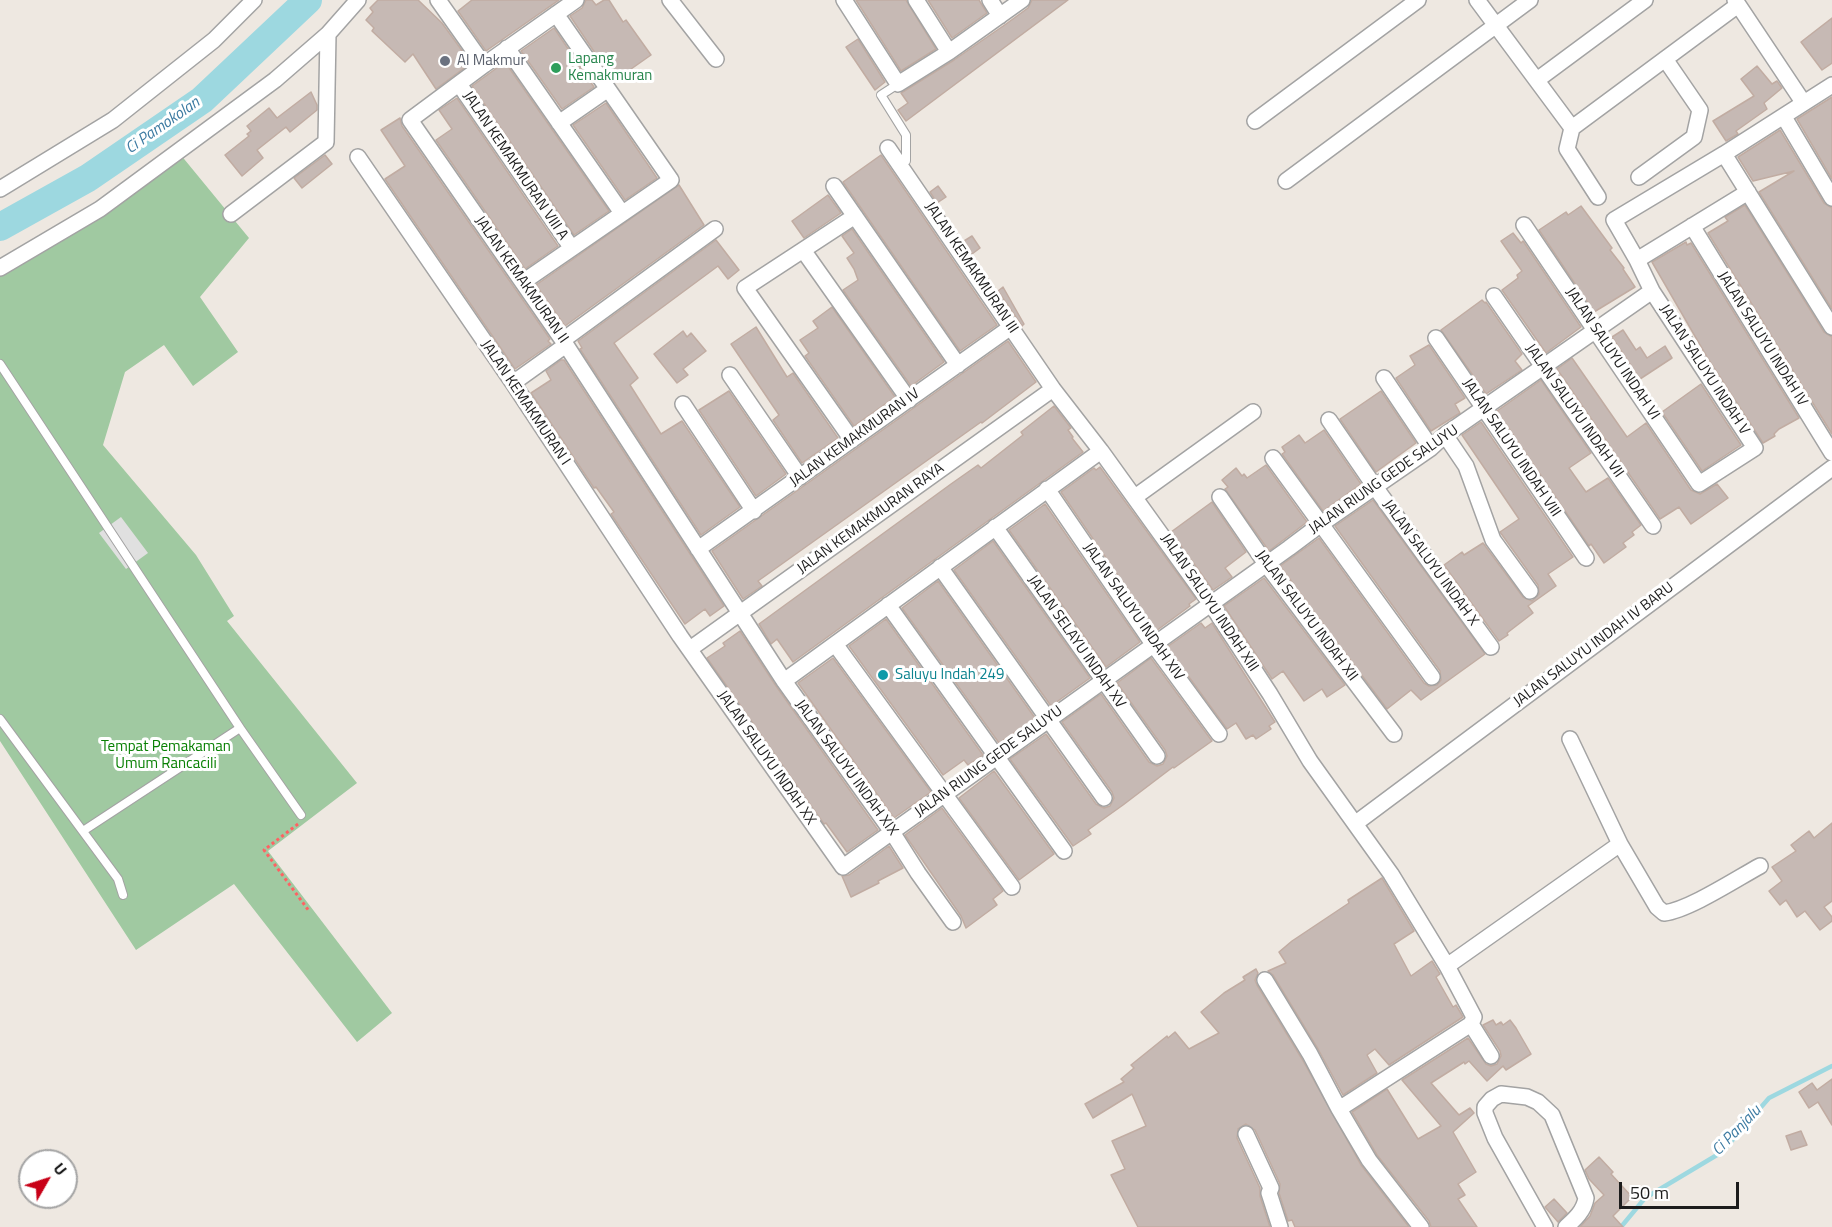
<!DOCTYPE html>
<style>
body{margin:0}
#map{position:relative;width:1832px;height:1227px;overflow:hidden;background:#eee8e1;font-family:"Titillium Web",sans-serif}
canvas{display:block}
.north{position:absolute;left:18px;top:1149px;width:60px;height:60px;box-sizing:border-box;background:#fff;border:2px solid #a4a4a4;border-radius:50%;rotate:51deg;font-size:16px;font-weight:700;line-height:24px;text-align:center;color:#1c1c1c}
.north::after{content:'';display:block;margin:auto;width:21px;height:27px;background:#c80017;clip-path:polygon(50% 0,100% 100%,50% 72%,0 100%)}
.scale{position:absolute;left:1619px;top:1182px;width:120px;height:27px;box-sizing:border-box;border:3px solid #1c1c1c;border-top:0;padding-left:8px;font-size:18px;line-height:21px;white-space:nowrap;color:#1c1c1c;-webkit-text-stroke:4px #fff;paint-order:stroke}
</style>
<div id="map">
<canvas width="1832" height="1227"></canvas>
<div class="north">U</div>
<div class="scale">50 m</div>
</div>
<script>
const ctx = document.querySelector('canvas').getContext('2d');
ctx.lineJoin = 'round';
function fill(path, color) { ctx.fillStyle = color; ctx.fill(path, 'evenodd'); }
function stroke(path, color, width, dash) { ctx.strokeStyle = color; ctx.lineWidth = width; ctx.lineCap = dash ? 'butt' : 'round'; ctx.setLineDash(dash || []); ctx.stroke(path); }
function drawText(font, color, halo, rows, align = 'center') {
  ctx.font = font + ' "Titillium Web",sans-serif'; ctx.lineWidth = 6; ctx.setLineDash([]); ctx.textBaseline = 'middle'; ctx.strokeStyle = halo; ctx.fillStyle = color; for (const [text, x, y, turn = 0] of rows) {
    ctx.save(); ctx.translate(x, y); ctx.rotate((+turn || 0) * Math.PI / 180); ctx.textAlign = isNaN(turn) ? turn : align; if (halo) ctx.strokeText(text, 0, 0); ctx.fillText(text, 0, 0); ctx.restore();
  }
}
const cemetery = new Path2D(`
 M 180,154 L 249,238 L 200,297 L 238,352 L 193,386 L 164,345 L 125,372 L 103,445 L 196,555 L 234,616 L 227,621 L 357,783 L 268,851 L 392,1013 L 357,1042 L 234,884 L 136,950 L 0,741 L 0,271 Z`);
const parking = new Path2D(`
 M 121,517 L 148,553 L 126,569 L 99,533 Z`);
const stream = new Path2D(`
 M 1621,1227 L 1645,1198 L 1722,1152 L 1769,1098 L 1832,1066`);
const river = new Path2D(`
 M 0,227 L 88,178 L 202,100 L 308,0`);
const building = new Path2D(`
 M 378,0 L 418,0 L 442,23 L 471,63 L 436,89 L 413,54 L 405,62 L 372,31 L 374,28 L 366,20 L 373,12 L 370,8 Z
 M 472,0 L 559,0 L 486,51 L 458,11 Z
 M 586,0 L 592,0 L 596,5 L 604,0 L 609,0 L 623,22 L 626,20 L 651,55 L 614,81 L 570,16 L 582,8 Z
 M 856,0 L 906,0 L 936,49 L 901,71 Z
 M 928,0 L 979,0 L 987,13 L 952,38 Z
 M 1032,0 L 1068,0 L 906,121 L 898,110 L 908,103 L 901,93 L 954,60 L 1006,24 L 1028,8 Z
 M 1832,18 L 1832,63 L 1822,70 L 1801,42 Z
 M 554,28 L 594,87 L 562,109 L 521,51 Z
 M 858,39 L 885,82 L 875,90 L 846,47 Z
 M 505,62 L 609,211 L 574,235 L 472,86 Z
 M 1757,66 L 1772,84 L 1777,81 L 1782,88 L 1764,103 L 1767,109 L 1736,131 L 1738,134 L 1726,141 L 1713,121 L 1754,96 L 1741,79 Z
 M 311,92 L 317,105 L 317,110 L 290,132 L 286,127 L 257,150 L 263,158 L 242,176 L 225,155 L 249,136 L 247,134 L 251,131 L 247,126 L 269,108 L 277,118 Z
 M 1832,97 L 1832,179 L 1797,119 Z
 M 457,98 L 558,246 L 525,269 L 436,140 L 452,129 L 439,110 Z
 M 606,103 L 657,178 L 625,200 L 573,125 Z
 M 400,118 L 402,126 L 550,339 L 548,341 L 551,344 L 515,369 L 385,179 L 405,166 L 381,130 Z
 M 1780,130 L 1824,203 L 1832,208 L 1832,309 L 1759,192 L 1794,171 L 1753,181 L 1738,157 Z
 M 325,155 L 332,164 L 302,188 L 294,178 Z
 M 881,155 L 997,325 L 960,351 L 843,182 Z
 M 679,185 L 704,225 L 565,326 L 536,285 Z
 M 938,186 L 946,197 L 937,203 L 930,192 Z
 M 828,195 L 841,213 L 804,238 L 792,221 Z
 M 1745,205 L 1824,332 L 1832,337 L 1832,434 L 1708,233 L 1728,221 L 1725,217 Z
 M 1581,206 L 1612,248 L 1610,250 L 1624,268 L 1623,269 L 1635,287 L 1594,312 L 1539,230 L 1566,212 L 1568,215 Z
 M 852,229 L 944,362 L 911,386 L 843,290 L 858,280 L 854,269 L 847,258 L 854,253 L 842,236 Z
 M 1513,233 L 1521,243 L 1523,241 L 1581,327 L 1546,353 L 1502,290 L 1518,278 L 1517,275 L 1522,271 L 1501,241 Z
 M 972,236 L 980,248 L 972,254 L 964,241 Z
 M 716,240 L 739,270 L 728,279 L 718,266 L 614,343 L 638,378 L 630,385 L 661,434 L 682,421 L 740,507 L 701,535 L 580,349 L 582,348 L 578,341 Z
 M 1686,242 L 1687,245 L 1691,243 L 1799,418 L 1779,429 L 1774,434 L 1775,436 L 1763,443 L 1707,357 L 1652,262 Z
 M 1003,287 L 1024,324 L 1022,326 L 998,291 Z
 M 1482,300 L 1485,303 L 1486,302 L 1522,354 L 1515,361 L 1522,370 L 1486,394 L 1441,330 Z
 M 832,307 L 895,397 L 854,426 L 805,356 L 809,353 L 800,340 L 818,328 L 813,321 Z
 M 756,327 L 787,377 L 793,373 L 838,438 L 802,463 L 773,420 L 779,415 L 731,344 Z
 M 1623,330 L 1636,350 L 1640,347 L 1647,358 L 1665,346 L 1672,358 L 1640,379 L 1612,337 Z
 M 683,331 L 687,337 L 691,333 L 706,351 L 683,369 L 688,375 L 677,383 L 654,354 Z
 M 1008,341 L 1036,382 L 982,423 L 981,422 L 758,581 L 762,586 L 743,599 L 712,551 Z
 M 1429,345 L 1465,398 L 1455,404 L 1460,413 L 1431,431 L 1396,378 L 1415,365 L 1410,356 Z
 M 1572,358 L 1627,437 L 1646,423 L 1691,490 L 1700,494 L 1717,484 L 1728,498 L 1691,524 L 1679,507 L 1660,519 L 1557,369 Z
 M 561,360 L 564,360 L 724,606 L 710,616 L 705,609 L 685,624 L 611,514 L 614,512 L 596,487 L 594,488 L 531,393 L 551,380 L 546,371 Z
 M 1541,380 L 1591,453 L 1569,468 L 1586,492 L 1608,478 L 1641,525 L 1632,532 L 1634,535 L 1623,543 L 1626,547 L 1604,563 L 1591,544 L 1589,546 L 1497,411 Z
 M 1701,384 L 1741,445 L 1702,471 L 1662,412 Z
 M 729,391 L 786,474 L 756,496 L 699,410 Z
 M 1381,391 L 1416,443 L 1376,472 L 1340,419 Z
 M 1054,406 L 1071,428 L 1068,430 L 1073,437 L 1072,438 L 1083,452 L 793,662 L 777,639 L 771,644 L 759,624 L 951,484 L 978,465 L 981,468 L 1023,435 L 1021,432 Z
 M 1481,422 L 1573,557 L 1548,574 L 1556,586 L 1528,606 L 1533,613 L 1507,633 L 1508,635 L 1499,641 L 1444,565 L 1462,552 L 1464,555 L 1483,543 L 1523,597 L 1532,601 L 1539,594 L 1538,585 L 1500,532 L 1519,519 L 1462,435 Z
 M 1324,430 L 1361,484 L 1323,511 L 1282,454 L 1285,452 L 1282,447 L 1299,435 L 1305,443 Z
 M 1266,465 L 1307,522 L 1269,551 L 1225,489 L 1228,487 L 1222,480 L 1236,468 L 1242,476 L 1244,474 L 1247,478 Z
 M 1100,467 L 1196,599 L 1189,604 L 1190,606 L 1156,631 L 1061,492 L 1094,468 L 1096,470 Z
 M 1373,500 L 1485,654 L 1421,700 L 1411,690 L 1387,709 L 1280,566 L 1319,538 L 1424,683 L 1429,686 L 1437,685 L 1441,680 L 1440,671 L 1335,526 Z
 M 1212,502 L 1246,552 L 1225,568 L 1232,577 L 1213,590 L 1171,532 Z
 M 1045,504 L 1140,642 L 1106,667 L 1009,530 Z
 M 993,541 L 1090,678 L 1051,706 L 954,570 Z
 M 1264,578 L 1345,685 L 1327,697 L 1322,689 L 1304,701 L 1283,671 L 1272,679 L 1224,606 Z
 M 938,581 L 1035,718 L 999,743 L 902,608 Z
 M 886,619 L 983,755 L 968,765 L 964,760 L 943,775 L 849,646 Z
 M 1201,623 L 1205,628 L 1212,623 L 1275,722 L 1269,726 L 1271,729 L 1256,739 L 1253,735 L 1246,739 L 1236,723 L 1227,729 L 1167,647 Z
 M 740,631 L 776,686 L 878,830 L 847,852 L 826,823 L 824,824 L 707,658 L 725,646 L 723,643 Z
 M 833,658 L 931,792 L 894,818 L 798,683 Z
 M 1151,658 L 1212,741 L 1174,768 L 1173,767 L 1123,805 L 1088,830 L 1091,834 L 1073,846 L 1010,759 L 1046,734 L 1096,804 L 1104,808 L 1110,806 L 1114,798 L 1112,792 L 1062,722 L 1101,694 L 1149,762 L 1157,766 L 1163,764 L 1167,756 L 1165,750 L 1117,683 Z
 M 994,771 L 1054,854 L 1019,880 L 959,798 Z
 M 942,808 L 1003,891 L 993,899 L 997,905 L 966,928 L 961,916 L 905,835 Z
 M 1832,823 L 1832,901 L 1824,907 L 1832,917 L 1832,921 L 1820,930 L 1805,911 L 1797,917 L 1786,900 L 1780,905 L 1769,891 L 1782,881 L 1772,867 L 1796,851 L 1791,845 L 1809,831 L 1814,838 Z
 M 889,846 L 903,868 L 878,881 L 879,883 L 851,897 L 842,876 L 849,875 Z
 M 1382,878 L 1414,931 L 1394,944 L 1411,976 L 1432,961 L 1440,974 L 1436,977 L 1453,1007 L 1456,1005 L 1463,1017 L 1389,1065 L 1375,1049 L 1367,1055 L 1377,1073 L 1343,1095 L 1318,1049 L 1273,975 L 1268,971 L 1286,963 L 1279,952 L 1292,941 L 1349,903 L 1348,900 Z
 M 1256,969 L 1258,973 L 1255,980 L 1257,985 L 1302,1059 L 1361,1165 L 1409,1227 L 1295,1227 L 1292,1220 L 1288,1221 L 1279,1193 L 1280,1184 L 1255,1130 L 1246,1124 L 1238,1129 L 1237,1138 L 1260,1188 L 1260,1196 L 1270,1227 L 1138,1227 L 1111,1175 L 1125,1169 L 1112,1141 L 1146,1126 L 1132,1094 L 1093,1118 L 1085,1104 L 1124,1082 L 1121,1079 L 1134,1068 L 1131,1065 L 1167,1036 L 1168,1038 L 1175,1032 L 1189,1049 L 1219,1033 L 1201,1012 L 1224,993 L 1245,980 L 1243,977 Z
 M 1493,1020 L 1496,1025 L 1501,1022 L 1503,1025 L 1510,1020 L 1516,1028 L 1531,1054 L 1506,1070 L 1503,1066 L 1487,1081 L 1469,1061 L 1465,1064 L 1464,1062 L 1431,1083 L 1459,1115 L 1470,1108 L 1474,1113 L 1453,1132 L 1476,1172 L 1458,1184 L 1465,1195 L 1458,1199 L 1477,1227 L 1431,1227 L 1429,1221 L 1377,1155 L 1352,1112 L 1387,1089 L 1418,1139 L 1441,1126 L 1402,1080 L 1468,1038 L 1486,1064 L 1491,1066 L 1497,1064 L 1501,1056 L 1500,1051 L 1483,1025 Z
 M 1832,1079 L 1832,1125 L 1818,1102 L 1809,1108 L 1799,1092 L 1812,1083 L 1817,1090 Z
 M 1801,1131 L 1807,1145 L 1791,1150 L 1786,1136 Z
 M 1599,1157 L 1613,1172 L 1611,1174 L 1632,1197 L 1613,1216 L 1623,1227 L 1580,1227 L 1590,1216 L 1595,1203 L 1604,1195 L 1589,1179 L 1585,1170 Z
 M 1554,1199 L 1567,1213 L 1558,1222 L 1545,1207 Z`);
const path = new Path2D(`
 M 298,824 L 264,850 L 309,911`);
const service = new Path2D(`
 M 898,84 L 881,95 L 906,135 L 906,161 L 900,165
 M 0,364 L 240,728 L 83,831
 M 0,719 L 118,879 L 123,895
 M 240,728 L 301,815`);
const minor = new Path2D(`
 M 438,0 L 484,65
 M 576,0 L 484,65 L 410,120 L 566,345 L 784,681 L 892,832 L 918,873 L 953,922
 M 670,0 L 716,59
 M 844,0 L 898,84 L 949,52 L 1022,0
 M 916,0 L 949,52
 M 990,0 L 1000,16
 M 1477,0 L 1572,128
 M 1735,0 L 1803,102
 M 507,48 L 622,213
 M 1537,80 L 1645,0
 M 459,84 L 571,247
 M 1784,117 L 1832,198
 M 1255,121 L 1418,0
 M 559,123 L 608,89
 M 888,148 L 1053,389 L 1101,451 L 1211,604 L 1270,694 L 1310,761 L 1391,874 L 1447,966 L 1474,1017 L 1471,1024 L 1339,1109 L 1369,1160 L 1421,1227
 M 1724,154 L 1832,327
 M 358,157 L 513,383 L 680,636 L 843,867 L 1289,548 L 1321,524 L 1431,448 L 1445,435 L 1652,291 L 1637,260 L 1614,220 L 1724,154 L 1832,85
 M 1639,177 L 1694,137 L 1700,110 L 1665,59
 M 1286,181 L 1530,0
 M 834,186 L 958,365
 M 0,189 L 113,120 L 214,40 L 254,0
 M 1598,197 L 1567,149 L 1572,128 L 1738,5
 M 231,214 L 326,142 L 328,34
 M 1524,225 L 1699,484 L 1755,448 L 1652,291
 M 1692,226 L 1832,453
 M 803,250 L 909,400
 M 1637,260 L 1748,192
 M 0,268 L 100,209 L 275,80 L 328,34 L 358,0
 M 523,282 L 671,180 L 556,14
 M 1494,296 L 1653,526
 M 1436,338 L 1586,558
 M 563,340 L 715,229
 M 730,375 L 800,477
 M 1384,378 L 1431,448
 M 513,383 L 566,345
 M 683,404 L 754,511
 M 1329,420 L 1375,487 L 1491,647
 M 1445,435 L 1466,466 L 1493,540 L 1530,591
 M 852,440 L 745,288 L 855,216
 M 1273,458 L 1432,677
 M 1047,489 L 1153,644 L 1219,734
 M 1135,497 L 1253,412
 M 1220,497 L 1266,564 L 1394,734
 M 995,527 L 1157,756
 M 698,549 L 1011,327
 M 940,567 L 1104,798
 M 888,605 L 1064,851
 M 835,644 L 1012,887
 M 690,649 L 1053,389
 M 784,681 L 1101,451
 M 1570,739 L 1620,844
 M 1356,823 L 1832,468
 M 1447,966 L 1620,844 L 1657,907 L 1664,913 C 1689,910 1736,879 1760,866
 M 1265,980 L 1310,1054 L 1339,1109
 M 1471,1024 L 1491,1056
 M 1246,1134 L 1271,1188 L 1269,1193 L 1280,1227
 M 1545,1227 L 1495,1138 L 1485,1113 L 1485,1107 L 1492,1099 L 1501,1094 L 1527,1097 L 1538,1102 L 1552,1115 L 1586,1198 C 1584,1211 1575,1219 1566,1227`);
const markers = [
 [445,61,6,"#6b7280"],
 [556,68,6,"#2e9e5b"],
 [883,675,6,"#0f9aa8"]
];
const leisureNames = [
 ["Lapang",568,59],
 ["Kemakmuran",568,76]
];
const worshipNames = [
 ["Al Makmur",457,61]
];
const streetNames = [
 ["JALAN KEMAKMURAN VIII A",515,166,56],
 ["JALAN KEMAKMURAN III",971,268,56],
 ["JALAN KEMAKMURAN II",521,280,55],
 ["JALAN SALUYU INDAH IV",1762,339,58],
 ["JALAN SALUYU INDAH VI",1612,354,56],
 ["JALAN SALUYU INDAH V",1704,370,57],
 ["JALAN KEMAKMURAN I",525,403,56],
 ["JALAN SALUYU INDAH VII",1574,411,55],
 ["JALAN KEMAKMURAN IV",855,438,-36],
 ["JALAN SALUYU INDAH VIII",1511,448,56],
 ["JALAN RIUNG GEDE SALUYU",1384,480,-35],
 ["JALAN KEMAKMURAN RAYA",871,519,-36],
 ["JALAN SALUYU INDAH X",1430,563,54],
 ["JALAN SALUYU INDAH XIII",1209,603,56],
 ["JALAN SALUYU INDAH XIV",1133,612,55],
 ["JALAN SALUYU INDAH XII",1306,616,53],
 ["JALAN SELAYU INDAH XV",1076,642,55],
 ["JALAN SALUYU INDAH IV BARU",1594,645,-37],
 ["JALAN SALUYU INDAH XX",766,758,55],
 ["JALAN RIUNG GEDE SALUYU",989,762,-36],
 ["JALAN SALUYU INDAH XIX",846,768,54]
];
const cultureNames = [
 ["Saluyu Indah 249",895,675]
];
const parkNames = [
 ["Tempat Pemakaman",166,747],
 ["Umum Rancacili",166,764]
];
const waterNames = [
 ["Ci Pamokolan",163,126,-35],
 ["Ci Panjalu",1737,1131,-46]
];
fill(cemetery, '#a0c9a1');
fill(parking, '#e0e0e0');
stroke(stream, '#9dd8e0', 4.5);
stroke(river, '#9dd8e0', 28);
fill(building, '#c6b9b4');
stroke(building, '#c1aca2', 1.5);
stroke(service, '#a3a3a3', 10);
stroke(minor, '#a3a3a3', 18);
stroke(path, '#ff6163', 3, [3, 3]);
stroke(service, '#fff', 8);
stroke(minor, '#fff', 15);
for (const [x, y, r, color] of markers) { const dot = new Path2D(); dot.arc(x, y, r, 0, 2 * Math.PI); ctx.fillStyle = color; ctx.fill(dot); stroke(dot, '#fff', 2); }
drawText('15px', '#27864d', '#fff', leisureNames, 'left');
drawText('15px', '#5b616d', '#fff', worshipNames, 'left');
drawText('15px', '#1c1c1c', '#fff', streetNames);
drawText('15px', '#0d838f', '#fff', cultureNames, 'left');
drawText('15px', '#088003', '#fff', parkNames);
drawText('italic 16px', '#3d7ba2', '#fff', waterNames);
</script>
